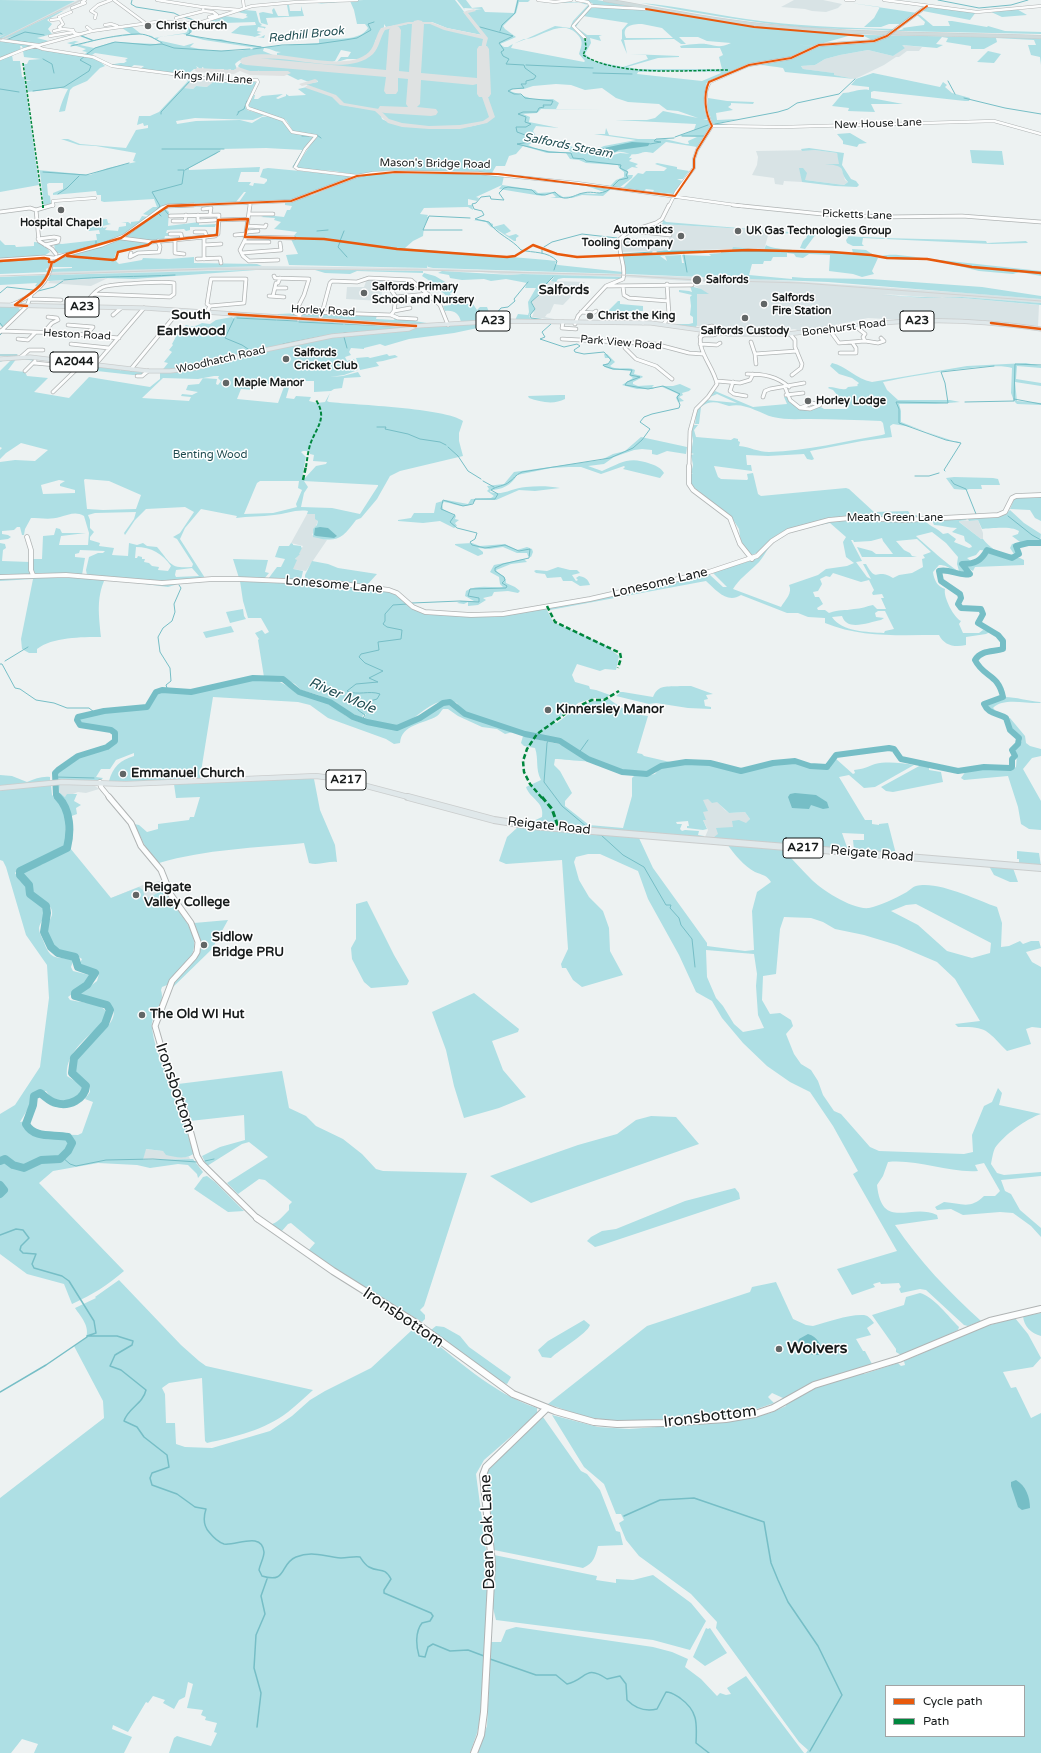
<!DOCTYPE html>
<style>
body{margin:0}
#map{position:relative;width:1041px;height:1753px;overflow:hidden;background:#edf2f2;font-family:"Varela Round",sans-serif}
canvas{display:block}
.legend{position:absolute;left:885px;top:1685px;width:140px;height:52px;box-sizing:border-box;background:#fff;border:1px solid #a2a4a4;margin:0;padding:5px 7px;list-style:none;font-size:12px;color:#171b1b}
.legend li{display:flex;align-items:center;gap:8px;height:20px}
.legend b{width:20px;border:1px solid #a2a4a4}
</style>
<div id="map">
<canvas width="1041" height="1753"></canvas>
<ul class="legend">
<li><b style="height:5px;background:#e8590c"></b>Cycle path</li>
<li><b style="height:5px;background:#00873e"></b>Path</li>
</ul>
</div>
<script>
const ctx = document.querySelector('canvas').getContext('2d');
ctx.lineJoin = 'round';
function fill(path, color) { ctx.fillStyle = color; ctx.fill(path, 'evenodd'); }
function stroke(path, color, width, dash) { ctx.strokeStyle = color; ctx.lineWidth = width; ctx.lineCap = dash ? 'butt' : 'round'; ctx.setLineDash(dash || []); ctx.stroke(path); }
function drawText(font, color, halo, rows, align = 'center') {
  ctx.font = font + ' "Varela Round",sans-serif'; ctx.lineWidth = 3; ctx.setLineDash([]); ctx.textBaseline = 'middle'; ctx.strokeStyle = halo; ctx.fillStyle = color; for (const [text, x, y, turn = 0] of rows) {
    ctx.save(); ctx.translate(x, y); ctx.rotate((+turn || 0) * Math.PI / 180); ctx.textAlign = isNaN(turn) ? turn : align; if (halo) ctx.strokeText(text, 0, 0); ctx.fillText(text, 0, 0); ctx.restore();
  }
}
const built = new Path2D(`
 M 78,0 L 83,0 L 24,32 L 5,40 L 0,40 L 0,36 L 3,34 Z
 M 794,0 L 823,0 L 842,4 L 838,8 L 826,12 L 812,11 L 805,9 L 781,7 Z
 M 902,45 L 922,47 L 919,51 L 907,51 L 899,57 L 896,57 L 884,65 L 855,79 L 833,75 L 833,73 L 803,69 L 801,66 L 815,65 L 825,59 L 840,55 L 868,50 L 893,56 L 905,47 L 901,46 Z
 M 183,77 L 203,80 L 205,79 L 216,80 L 208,87 L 196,86 L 193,89 L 183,88 L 191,80 Z
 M 814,150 L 837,153 L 845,180 L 848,182 L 844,185 L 805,180 L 802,182 L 784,181 L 783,185 L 775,184 L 774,178 L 752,175 L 757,165 L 758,157 L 756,151 Z
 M 660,224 L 762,230 L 769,232 L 764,250 L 728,249 L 622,252 L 621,247 L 623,241 L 627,237 L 648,240 L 648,242 L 666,241 L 671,236 L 672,232 L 667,231 L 667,229 L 651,226 Z
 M 262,266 L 417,268 L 760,279 L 968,293 L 1041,299 L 1041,303 L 962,297 L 942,298 L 883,294 L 906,297 L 963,298 L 1039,305 L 1038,327 L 989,321 L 926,319 L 922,315 L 901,320 L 868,318 L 835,325 L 828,328 L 799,331 L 795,329 L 764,332 L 709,326 L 702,327 L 697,326 L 697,294 L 708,294 L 693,285 L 706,285 L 707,283 L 705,282 L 622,277 L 522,274 L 511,275 L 481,272 L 345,269 L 233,270 L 50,275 L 51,272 L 132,268 Z
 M 108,278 L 91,286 L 48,283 L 50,281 Z
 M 367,279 L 383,280 L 381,301 L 346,299 L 347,287 L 364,287 Z
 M 551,281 L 585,282 L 563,305 L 554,304 L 550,313 L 547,314 L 545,317 L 554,319 L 554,320 L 532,317 L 535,309 L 531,302 L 542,289 Z
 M 307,514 L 315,514 L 318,521 L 312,535 L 327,540 L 306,571 L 292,569 L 295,560 L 303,546 L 291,543 Z
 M 978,520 L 983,533 L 983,539 L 981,539 L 958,521 Z
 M 700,783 L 725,810 L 729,813 L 745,812 L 750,819 L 745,825 L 714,837 L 705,837 L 708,830 L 703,820 Z
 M 60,784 L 95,786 L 99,789 L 86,793 L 78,792 L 65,797 L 59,792 Z
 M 163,880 L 166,889 L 135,904 L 111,898 L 143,885 Z
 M 145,1149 L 163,1151 L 189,1157 L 190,1159 L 143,1160 Z`);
const green = new Path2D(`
 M 0,0 L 75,1 L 0,39 L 0,37 L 6,34 L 0,36 Z
 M 364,0 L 455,0 L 482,35 L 447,28 L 432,22 L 415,22 L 386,27 L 384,24 L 384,27 L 375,41 L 374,50 L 368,56 L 360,59 L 347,59 L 337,62 L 341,57 L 348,57 L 351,52 L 341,50 L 335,61 L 329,63 L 277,56 L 277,53 L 281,52 C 274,52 270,48 264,48 L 263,51 L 273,55 C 260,58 245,54 235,64 L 237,69 L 230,71 L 231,69 L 224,71 L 224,69 L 203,69 L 204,68 L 202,67 L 202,69 L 198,69 L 199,68 L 196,66 L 198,69 L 194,69 L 188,74 L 201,76 L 198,77 L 140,69 L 144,66 L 134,65 L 130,68 L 109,65 L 120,63 L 124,63 L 127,61 L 125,60 L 128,58 L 95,53 L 92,55 L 97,56 L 84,55 L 87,52 L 82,51 L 86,49 L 67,43 L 75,41 L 79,42 L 74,43 L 77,45 L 92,41 L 77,35 L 131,26 L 141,34 L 152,36 L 154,38 L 185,33 L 187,32 L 190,23 L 210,21 L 225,16 L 243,19 L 248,17 L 246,16 L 247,14 L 237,12 L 244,10 L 256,11 L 259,22 L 262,25 L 260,26 L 266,27 L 264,29 L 264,28 L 258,27 L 257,31 L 262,32 L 257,33 L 261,35 L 253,37 L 261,37 L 265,35 L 264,38 L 231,33 L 240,26 L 256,25 L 255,22 L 191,24 L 190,29 L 206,28 L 192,30 L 192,32 L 189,34 L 206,39 L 221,39 L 234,43 L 264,47 L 319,43 L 319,39 C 333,38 360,42 368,28 L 365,24 L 357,24 L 354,10 L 350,1 L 317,4 L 326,2 ZM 122,28 L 131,34 L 94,40 L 83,36 L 89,33 ZM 140,34 L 149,36 L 162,43 L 156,44 L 113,42 L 94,48 L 80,45 L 100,39 ZM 183,34 L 204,40 L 257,48 C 238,52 211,52 190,47 L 194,43 L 184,46 L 157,40 L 159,37 Z
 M 457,0 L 466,0 L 472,8 L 482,7 L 485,12 L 514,13 L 517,0 L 530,0 L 528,2 L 519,2 L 516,13 L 503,26 L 505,29 L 516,37 L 500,44 L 504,47 L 508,47 L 511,45 L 524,39 L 526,39 L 513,44 L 511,48 L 584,62 L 585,61 L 579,54 C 582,44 584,41 576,33 C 561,19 542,37 526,39 L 555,26 L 570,28 L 573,21 L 588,5 L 585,3 L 541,2 C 554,2 580,0 590,6 C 585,13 576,17 572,26 L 586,38 L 574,25 L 577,19 L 594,6 L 592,3 L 578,0 L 597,0 L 713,20 L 784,30 L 868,35 L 1041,38 L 1041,65 L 1040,57 L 1031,55 L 1028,45 L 1036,45 L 1034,40 L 996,38 L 997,42 L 984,49 L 971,49 L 971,46 L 946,42 L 948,38 L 942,37 L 936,44 L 943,45 L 937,48 L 902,45 L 905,48 L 893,56 L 868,50 L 840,55 L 825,59 L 815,65 L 801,66 L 803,69 L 834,73 L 834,75 L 855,79 L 785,72 L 783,68 C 775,67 766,65 758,65 C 749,65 711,78 706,84 L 704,108 L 707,119 L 703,119 L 708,120 L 710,126 L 697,147 L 666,142 L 653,153 C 643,151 645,152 637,154 C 627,156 624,148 611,154 L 610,156 L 620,153 L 632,154 L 629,158 L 632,158 L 629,161 L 638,164 L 635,166 L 638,168 L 632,167 L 627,170 L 628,175 L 633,175 L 632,178 L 619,188 L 508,174 L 610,186 L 616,180 L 624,177 L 624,172 L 619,168 L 618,165 L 586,163 L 579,160 L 570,159 L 566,153 L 547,153 L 523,146 L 516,154 L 509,156 L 505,166 L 496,166 L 492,173 L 390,170 L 356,175 L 334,171 L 299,169 L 297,168 L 297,165 L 317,135 L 293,131 L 286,120 L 249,108 L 249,104 L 254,95 L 255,95 L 254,99 L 258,99 L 262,96 L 283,94 L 276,98 L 278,99 L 286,96 L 286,94 L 289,96 L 306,95 L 298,89 L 307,87 L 333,96 L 342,105 L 376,110 L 380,112 L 382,119 C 400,129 481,134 493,117 L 486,97 L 485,47 L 487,39 L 466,11 L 482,9 L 464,8 L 465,10 ZM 583,16 L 628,23 L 622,30 L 622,35 L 587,35 L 576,27 ZM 642,24 L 662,28 L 673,38 L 626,38 C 621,26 632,24 642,24 ZM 602,35 L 622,35 L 622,39 L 621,40 L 627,54 L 624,40 L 674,39 L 681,44 L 686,44 L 679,37 L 698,37 L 707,41 L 731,43 C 720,48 717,46 706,44 C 702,43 683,45 680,46 L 681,48 L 720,48 L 723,55 L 719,57 L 722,69 L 637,69 L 627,67 L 658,58 L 679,57 L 679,56 L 630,54 L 646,55 L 648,59 L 623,67 L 594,61 L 585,54 L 591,43 L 590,38 L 601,41 L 599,36 ZM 848,36 L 864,36 L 872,40 L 887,37 L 879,41 L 836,43 L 810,48 L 812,46 L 794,44 L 813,46 ZM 671,71 L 720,72 L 721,73 L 702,81 L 637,74 L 638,72 ZM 556,84 L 571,85 L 585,90 L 602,88 L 616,98 L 628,102 L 659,104 L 667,110 L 678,111 L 698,118 L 663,111 L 655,118 L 647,120 L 615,120 L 696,124 L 694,130 L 679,136 L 697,137 L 688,141 L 689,144 L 686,144 L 665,139 L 638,139 L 609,135 L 606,128 L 605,134 L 594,134 L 636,140 L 604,146 L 592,151 L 579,151 L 567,144 L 553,145 L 564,146 L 572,153 C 557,151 541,152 528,145 L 538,140 L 533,131 L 536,126 L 559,128 L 529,122 L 530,117 L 523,114 L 537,113 L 541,109 L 603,110 L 556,109 L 559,103 L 553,99 L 532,99 L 510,91 L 513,89 L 524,89 L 533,86 Z
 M 641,3 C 676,6 711,14 746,19 C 795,26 844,28 893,29 L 892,31 C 865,28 837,30 810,28 C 753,23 697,13 641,3 Z
 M 851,3 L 917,13 L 900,24 L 889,24 L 881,27 L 864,27 L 874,18 L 880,7 Z
 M 287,5 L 289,5 L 290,11 L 301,11 L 301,6 L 304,16 L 266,18 L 268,25 L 261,23 L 259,13 L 263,12 L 273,14 L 272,10 L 274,8 L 278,16 L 289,16 Z
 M 928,7 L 935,7 L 976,12 L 970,20 L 923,11 Z
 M 1015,8 L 1027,15 L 1002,17 L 989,11 Z
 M 61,11 L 63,11 L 47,20 L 52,24 L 48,29 L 52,34 L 37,38 L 49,41 L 40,44 L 7,40 L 14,36 L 2,39 Z
 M 917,15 L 920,15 L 933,26 L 950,26 L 948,21 L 952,21 L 987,27 L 988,26 L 1005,31 L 1041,32 L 1041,34 L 896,31 L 904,29 L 902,28 L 924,25 L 925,22 Z
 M 412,23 L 432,23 L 441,27 L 485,39 L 481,49 L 482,94 L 490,115 L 489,119 C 485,122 480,124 475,125 C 459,129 406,128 392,122 C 384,119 385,114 379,110 L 345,105 L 335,96 L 314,89 L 312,88 L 314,87 L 311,88 L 306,84 L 318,82 L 317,80 L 309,82 L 301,79 L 298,80 L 286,74 L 258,73 L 259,70 L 257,73 C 250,73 243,73 238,66 C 244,55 269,56 280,57 L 281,58 L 286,57 C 309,60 355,71 373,53 C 379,47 378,36 385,29 Z
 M 0,40 L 37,45 L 23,49 L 22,46 L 20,46 L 21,50 L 0,59 Z
 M 36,47 L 82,55 L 97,59 L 105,66 L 100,68 L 87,81 L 73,87 L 70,90 L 65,111 L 59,112 C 61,104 64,96 68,89 L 60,88 L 28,92 L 26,81 L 31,81 L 26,80 L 24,64 L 27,64 L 29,60 L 41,59 L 24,57 L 23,51 Z
 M 988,51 L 1001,54 L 994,63 L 977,62 Z
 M 12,55 L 13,61 L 20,61 L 22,77 L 24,77 L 25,83 L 39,185 L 0,192 L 0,60 Z
 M 873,73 L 940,87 L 943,82 L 947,85 L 945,87 L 952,93 L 970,98 L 969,101 L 965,101 L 874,91 L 871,92 L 871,98 L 903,104 L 871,104 L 875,112 L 848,111 L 849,108 L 832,106 L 843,93 C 852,93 860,88 869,90 L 869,87 L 851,85 L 856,79 Z
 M 186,79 L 191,80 L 184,88 L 193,89 L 196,86 L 207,87 L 216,80 L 255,81 L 256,83 L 245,106 L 247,110 L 265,115 L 253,120 L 195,118 L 176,121 L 177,124 L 196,121 L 240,120 L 252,123 L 262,117 L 269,116 L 281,119 L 286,123 L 291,132 L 315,136 L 303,150 L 266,148 L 221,149 L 216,154 L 189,168 L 189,170 L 260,167 L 259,172 L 241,172 L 238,182 L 251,182 L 249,185 L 253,186 L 254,183 L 264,184 L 267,181 L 267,179 L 260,177 L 263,169 L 268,168 L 353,176 L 298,198 L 287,201 L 239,202 L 246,192 L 244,192 L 236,202 L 169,205 L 150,216 L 143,214 L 153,207 L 157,207 L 154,199 L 104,202 L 101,201 L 101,195 L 97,195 L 96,191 L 53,195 L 53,193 L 63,189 L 63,183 L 49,183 L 47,184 L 48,195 L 50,196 L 51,204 L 44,207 L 40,172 L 38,170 L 90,175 L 108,168 L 136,162 L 133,161 L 136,153 L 96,146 L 79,145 L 61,139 L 68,139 L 80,144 L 126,148 L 136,130 L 148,128 L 148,125 L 144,126 L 143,123 L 137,125 L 139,116 L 150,116 L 159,112 L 188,81 Z
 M 708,98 L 727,101 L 754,102 L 753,104 L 731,103 L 731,105 L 728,107 L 733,110 L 716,113 L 717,120 L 738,119 L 718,123 L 729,125 L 713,125 L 708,109 Z
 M 850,133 L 867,143 L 859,144 L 857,147 L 843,144 L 843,141 L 837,134 Z
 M 809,148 L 844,153 L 842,165 L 851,179 L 856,181 L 859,185 L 857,187 L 835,186 L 802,182 L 799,168 L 803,168 L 807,173 L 805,180 L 844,185 L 848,182 C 837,170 850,166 825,164 L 839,164 L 837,153 L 814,150 L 802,151 L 801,149 Z
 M 970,150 L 1002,151 L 1004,165 L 972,163 Z
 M 657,163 L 677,167 L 677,169 L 689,171 L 683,179 L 677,179 L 682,181 L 674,194 L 653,192 L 654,190 L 646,189 L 644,191 L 623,188 L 638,173 L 643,174 L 646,171 L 664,171 L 667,168 L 655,164 Z
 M 380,173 L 476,173 L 504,176 L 502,185 L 476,197 L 479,198 L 477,201 L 468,199 L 468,205 L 472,205 L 473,210 L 468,207 L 424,208 L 420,214 L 428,215 L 427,217 L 429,217 L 424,227 L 423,236 L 413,241 L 405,248 L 547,260 L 556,261 L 555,264 L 558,265 L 623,272 L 622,274 L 433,268 L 428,267 L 428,265 L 427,268 L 289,265 L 286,255 L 298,254 L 291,239 L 259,236 L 292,238 L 297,232 L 274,229 L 281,222 L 274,220 L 275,218 L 261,217 L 266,215 L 284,217 L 287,210 L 290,210 L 292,206 L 285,205 L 285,202 L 313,195 L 357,177 Z
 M 502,185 L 535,190 L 538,193 L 555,192 L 563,197 L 575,196 L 580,193 L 595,194 L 604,192 L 584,185 L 612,188 L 603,196 L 582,195 L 572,198 L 550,198 L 556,197 L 552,193 L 542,196 L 499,189 Z
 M 165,208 L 169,212 L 168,226 L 199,222 L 199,225 L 216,224 L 215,227 L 190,227 L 190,230 L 186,231 L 184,229 L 167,230 L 166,233 L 169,233 L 169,236 L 165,236 L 164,240 L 151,241 L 125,238 L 125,236 Z
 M 142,216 L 148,217 C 141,223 134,230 126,234 C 112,241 68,258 55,252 L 54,243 L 62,244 L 97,240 L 96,234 L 100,234 L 99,230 L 89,231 L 84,227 L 84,223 L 88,223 L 91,226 L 99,223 L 97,222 L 96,220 L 107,219 L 108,223 L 111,224 L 103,226 L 103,228 L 107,227 L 105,230 L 118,231 L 119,227 L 126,226 L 126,223 L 121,223 L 128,222 L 131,224 L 131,222 L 139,221 Z
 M 473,220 L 484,220 L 493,224 L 493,227 L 504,224 L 511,231 L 505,234 L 509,236 L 516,234 L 519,236 L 516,238 L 516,241 L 514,241 L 496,229 L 491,227 L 486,222 Z
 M 664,220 L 666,222 C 731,227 796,233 862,237 C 903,239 944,239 986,241 L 987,243 L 1026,241 L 1028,243 L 992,244 L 863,238 L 862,244 L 864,246 L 853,246 L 847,243 L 846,240 L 849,236 L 816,234 L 805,249 L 800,248 L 803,241 L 807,237 L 806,235 L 769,232 L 762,230 L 660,224 L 663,223 L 662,221 Z
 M 120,239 L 151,242 L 148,245 L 116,253 L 114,259 L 119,264 L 142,260 L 143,258 L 169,259 L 194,257 L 194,263 L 257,264 L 262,266 L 51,272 L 52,269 L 72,268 L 72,267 L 52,267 L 54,262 L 60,257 Z
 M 0,240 L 5,245 L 15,245 L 16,247 L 34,246 L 34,242 C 41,242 46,246 50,252 L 44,256 L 49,263 L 48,268 L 46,269 L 47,272 L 0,274 Z
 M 766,245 C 772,251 840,252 853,253 L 852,249 L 866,250 L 878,258 C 885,251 913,257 924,258 L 911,260 L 878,258 L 872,271 L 874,274 L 862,277 L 853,274 L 829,271 L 830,255 L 809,254 L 803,258 L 796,257 L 794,254 L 787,253 L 787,257 L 773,257 L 771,261 L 764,261 L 763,264 L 752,264 L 749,275 L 792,279 L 792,277 L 805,278 L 871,279 L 982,287 L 1041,296 L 1041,299 L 828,282 L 626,274 L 622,255 L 681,253 L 681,254 L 660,256 L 667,261 L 665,256 L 681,255 L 682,263 L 684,263 L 682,255 L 711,256 L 709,254 L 721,253 L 721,251 L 656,252 L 665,250 L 732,250 L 733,247 L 764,250 Z
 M 931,259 L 1041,271 L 1041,276 L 1019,272 L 1013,274 L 979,271 Z
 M 287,269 L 423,271 L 423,273 L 357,271 L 350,274 L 325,273 L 315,270 L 256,270 L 134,279 L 104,278 L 48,281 L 50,275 Z
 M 442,271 L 511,275 L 522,274 L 622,277 L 619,279 L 563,278 L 558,279 L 556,282 L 551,281 L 554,277 L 552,277 C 547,286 540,293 531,302 L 535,310 L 529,315 L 530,318 L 544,320 L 515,320 L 518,314 L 528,315 L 529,312 L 528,302 L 536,288 L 525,288 L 527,283 L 506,279 L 491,281 L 484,279 L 462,280 L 450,278 L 449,275 L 438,273 Z
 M 424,273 L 435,276 L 447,283 L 444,287 L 446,289 L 454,289 L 455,291 L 450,293 L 452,298 L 460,299 L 463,304 L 473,304 L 477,310 L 480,307 L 487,307 L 489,312 L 496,315 L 491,320 L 461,322 C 459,313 454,310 445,311 L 443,306 L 451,305 C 450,295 438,290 431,284 L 433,283 L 422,276 Z
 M 47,275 L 38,287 L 35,286 L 37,283 L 0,285 L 0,277 Z
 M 690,286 L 701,289 L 709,294 L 697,294 L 697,325 L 696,327 L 668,324 L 689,324 L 693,323 L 693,317 L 690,315 L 691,306 L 690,297 L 692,295 L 679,292 L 679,290 L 689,291 L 692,292 Z
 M 881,295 L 942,298 L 962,297 L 1041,303 L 1041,305 L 963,298 L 926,298 Z
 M 618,301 L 620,301 L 620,304 L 643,306 L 643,311 L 608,311 Z
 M 0,307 L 18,307 L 21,311 L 13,320 L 2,327 L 0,325 Z
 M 304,313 L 377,315 L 376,319 L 394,320 L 395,318 L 427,323 L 429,327 L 495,323 L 494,326 L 487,326 L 454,333 L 409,339 L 385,346 L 380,344 L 364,348 L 364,349 L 351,348 L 349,352 L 351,355 L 345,357 L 347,361 L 354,359 L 358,370 L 344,375 L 330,377 L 343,376 L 358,372 L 361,377 L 344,378 L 342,388 L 334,389 L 331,391 L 314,392 L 314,381 L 291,381 L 286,398 L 294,399 L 296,396 L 311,397 L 309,401 L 317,403 L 325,402 L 330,393 L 327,401 L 329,402 C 356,405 445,408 463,421 L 459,433 L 459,441 L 463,456 L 400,471 L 390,476 L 377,499 L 361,518 L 356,520 C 342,539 337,543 313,537 L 313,529 L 317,525 L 318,521 L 315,519 L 315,514 L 307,514 L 308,511 C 296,509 286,514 274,515 C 261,517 248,516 236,518 L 237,516 L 201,509 L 185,528 L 180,539 L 205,578 L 168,583 L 87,575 L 86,570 L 89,557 L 98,553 L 103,553 L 105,551 L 80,550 L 79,553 L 75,554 L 75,557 L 85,558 L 82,575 L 40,574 L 0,576 L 0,543 L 5,544 L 6,548 L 3,550 L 2,561 L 30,562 L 33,561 L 33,559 L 42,559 L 43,536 L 54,535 L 56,528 L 60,529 L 62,533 L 86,533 L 61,536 L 59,545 L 88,545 L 89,533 L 84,516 C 75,511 69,515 60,517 C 51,520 40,518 31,518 L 25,529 L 24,535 L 22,535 L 20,527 L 17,527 L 14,530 L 2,531 L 2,534 L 8,535 L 11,537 L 8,539 L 0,540 L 0,462 L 15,460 L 35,461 L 48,450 L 21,443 L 6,453 L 0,459 L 0,450 L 2,448 L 0,447 L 0,371 L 11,360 L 9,359 L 0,362 L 0,359 L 9,358 L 36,359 L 35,361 L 17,358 L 8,370 L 25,372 L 27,376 L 48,378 L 34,392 L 69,398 L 89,377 L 150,387 L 160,379 L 160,373 L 168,363 L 164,362 L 172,352 L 169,350 L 173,345 L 172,344 L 179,331 L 186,325 C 192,327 195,327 202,323 L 210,324 L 216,320 L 232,317 L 233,318 L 237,316 L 275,318 L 278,314 ZM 214,376 L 219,376 L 218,378 L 221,381 L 218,385 L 216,384 L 217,379 L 203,378 L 199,384 L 188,385 L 186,390 L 198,392 L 192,395 L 182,394 L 181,396 L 191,397 L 189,401 L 142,398 L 163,378 L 198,379 ZM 259,384 L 285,384 L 278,403 L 237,399 L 241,389 L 254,390 ZM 303,451 L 310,451 L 310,454 L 314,455 L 313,461 L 327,462 L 326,464 L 316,466 L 305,478 L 302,478 L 306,457 L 301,452 ZM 85,479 L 109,481 L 141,495 L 136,509 L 103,510 L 87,509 L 84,480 ZM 59,480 L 65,481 L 60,484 L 60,486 L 75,490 L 75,493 L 43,494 L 41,485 ZM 260,481 L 299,481 L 298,488 L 302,490 L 296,504 L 297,507 L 273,513 L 244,514 L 257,483 ZM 304,481 L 378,485 L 378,486 L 360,514 L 332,508 L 301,507 L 304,493 L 308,487 ZM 185,507 L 194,512 L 180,533 L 173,537 L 177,539 L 193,564 L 192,567 C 169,569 171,563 157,547 L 147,546 L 143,543 L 137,545 L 129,543 L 128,556 L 112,555 L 114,548 L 99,546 L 100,543 L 90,540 L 90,537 L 94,532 L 90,528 L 90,520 L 88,515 L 95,513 L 136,512 L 134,519 L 124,533 L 125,535 L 135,520 L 146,509 ZM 136,547 C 151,547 163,554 171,566 L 168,571 L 158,570 L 159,567 L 152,566 L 149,563 L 144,562 L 145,559 L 142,559 L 142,557 L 138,556 L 137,558 L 135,558 ZM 192,568 L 199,576 L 176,577 L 175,575 L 176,570 Z
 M 387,354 L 389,356 L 395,355 L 398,357 L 383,361 L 376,362 L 379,366 L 360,370 L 356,358 L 368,357 L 370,358 Z
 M 604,354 L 607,354 L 615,362 L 610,366 C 617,371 627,366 635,370 L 634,374 L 642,376 L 643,377 L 633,382 L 633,384 L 638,386 L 654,385 L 652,387 L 654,389 L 637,389 L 622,385 L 633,378 L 629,375 L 631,371 C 622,369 610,372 602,365 L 609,363 L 610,360 L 609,358 L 605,358 Z
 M 832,363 C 846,366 856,379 872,382 L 967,366 L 1026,363 L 1041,366 L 1041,368 L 1017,366 L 1016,379 L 1041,383 L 1041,386 L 1015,382 L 1017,401 L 1041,403 L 1041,405 L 1017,404 L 1014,401 L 1011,393 L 1012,368 C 993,361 907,377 883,382 L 887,390 L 898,400 L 950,400 L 960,402 L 936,404 L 899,404 L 901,411 L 901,422 L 947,440 L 960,442 L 959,443 L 912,427 L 893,424 L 890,426 L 892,437 L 862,441 L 810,451 L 814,459 L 812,460 L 807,459 L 804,454 L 768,456 L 746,455 L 747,465 L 751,465 L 752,471 L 714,466 L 718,477 L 721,479 L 747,480 L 748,479 L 747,474 L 753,473 L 758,494 L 761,496 L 846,488 L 849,489 L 874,512 L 908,511 L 912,516 L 916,515 L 924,518 L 901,519 L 857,517 L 855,516 L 854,517 C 833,521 802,524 782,532 C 769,538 762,553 751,555 L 741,543 L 739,529 L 732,518 L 691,485 L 691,474 L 693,474 L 691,473 L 693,465 L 691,455 L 694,454 L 691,453 L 693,441 L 691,430 L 694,425 L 698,425 L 694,430 L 696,437 L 731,440 L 734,438 L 738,439 L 738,441 L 740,442 L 739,446 C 750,447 758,452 769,452 C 807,451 845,441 882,435 L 885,434 L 883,423 L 881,421 C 857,420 833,419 810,419 C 797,419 785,420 773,417 C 759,413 745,402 729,406 C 719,403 711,399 701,407 L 699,424 L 695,424 L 697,409 L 706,400 L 737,403 L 717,394 L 710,397 L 715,391 L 753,407 L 787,404 L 784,397 L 788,397 L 796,405 L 810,408 C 814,406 820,406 824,409 L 847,409 L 838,398 L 838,396 L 833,390 L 828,388 L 829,387 C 835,387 839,390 846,389 L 848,387 L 858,386 L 857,385 L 859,383 L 852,378 L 839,374 L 830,366 Z
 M 83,365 L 121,369 L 120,371 L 122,369 L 145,372 L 141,375 L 133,375 L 79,369 Z
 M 680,384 L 691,389 L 689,391 L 682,393 L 683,395 L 679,397 L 684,401 L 678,402 L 676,398 L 678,394 L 660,386 L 673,386 Z
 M 560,395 L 565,395 L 565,399 C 554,405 540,402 529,398 L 528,396 Z
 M 641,437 L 687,447 L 686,454 L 667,451 L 657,455 L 652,454 L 652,450 L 642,449 L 634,450 L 614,457 L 604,464 L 588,466 L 602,471 C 623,462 629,456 651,464 C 657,466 661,468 664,473 L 660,478 L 623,469 L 625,467 L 624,466 L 601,474 L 581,467 L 569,467 L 551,468 L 517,475 C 512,485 501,490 491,490 L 490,492 C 503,496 512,488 526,487 C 537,486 549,486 560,488 L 535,491 L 519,490 L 496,500 L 476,500 C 466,511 457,504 444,502 L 442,504 L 443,509 L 456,516 L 455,519 L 459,520 L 455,523 L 457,526 L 454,528 L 440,521 L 423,523 L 398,521 L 398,520 L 411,518 L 414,513 L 434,513 L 436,503 L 446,500 L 468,504 L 471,499 L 491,498 L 494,496 L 487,491 L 489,489 L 487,486 L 504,484 L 514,472 L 601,460 L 613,454 L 625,451 Z
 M 954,477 L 993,478 L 998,479 L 1000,485 L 981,485 L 982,489 L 969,489 L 966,490 L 954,489 L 946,478 Z
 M 1041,496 L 1041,521 L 1035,518 L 1030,510 L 1010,509 L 1014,499 L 1017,497 Z
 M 1010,510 L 1024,523 L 1041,534 L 1040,544 L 1025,545 L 1016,548 L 1018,554 C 1011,561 1002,553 993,550 C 989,549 985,551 980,550 L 976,555 L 967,558 L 972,562 L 960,563 L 962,567 L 968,572 L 968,574 C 953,577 953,565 939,565 L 933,572 C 934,580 937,586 945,589 C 943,597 954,618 961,621 L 959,624 L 963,633 L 979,633 L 983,630 L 990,632 L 986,634 L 966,637 L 966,645 C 954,648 944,645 939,635 C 901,635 861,638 825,623 L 825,618 L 808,617 L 798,613 L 787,613 L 741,595 C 727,604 716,590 706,581 L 550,610 L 550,606 L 709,574 L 723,587 L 727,587 L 712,572 L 753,560 L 763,553 L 774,540 L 785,533 L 828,521 L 964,518 L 967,520 L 959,521 L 959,522 L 981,539 L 983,539 C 990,548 1002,557 1014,554 L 1010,548 L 1012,544 L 1020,542 L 1012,536 L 1018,534 L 1019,531 C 1012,526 991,528 982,529 L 978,520 L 969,521 L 968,519 C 982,516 999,521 1010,510 ZM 932,520 L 934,525 C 942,525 948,528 957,528 L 952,532 L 964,536 L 965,541 L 971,545 L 972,547 L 969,548 L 954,542 L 956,539 L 948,533 L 943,534 C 937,528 931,527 925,521 ZM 830,523 L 846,537 L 843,542 L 846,557 L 854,563 L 847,566 L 826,569 L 818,575 L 789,585 C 793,593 785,600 781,607 L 733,589 C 739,579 748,573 757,564 C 763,559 766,550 772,544 C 786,529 811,527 830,523 ZM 932,532 L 946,543 L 958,557 L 957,564 L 959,571 C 955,571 921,541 916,536 ZM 882,538 L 883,541 L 893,554 L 876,554 L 872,551 L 857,547 L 862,557 L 917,557 L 912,556 L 910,553 L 904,550 L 896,541 L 917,539 L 931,552 L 923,555 L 925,558 L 922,559 L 923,567 L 912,573 L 899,575 L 893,578 C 891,577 890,576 887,575 C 876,571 876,582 866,564 L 863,564 L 871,579 L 867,577 L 856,562 L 862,561 L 851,540 L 853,540 L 854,542 L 871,541 ZM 833,573 L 861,582 L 869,580 L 874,590 L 872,593 L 873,595 L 882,594 L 884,598 L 881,598 L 886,609 L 877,609 L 873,605 C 867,606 861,609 854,609 C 844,611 840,609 829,613 L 825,610 L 818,610 L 817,608 L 823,604 L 819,597 L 815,597 L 813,592 L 818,591 L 822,584 L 820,579 L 826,576 L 830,577 ZM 878,611 L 885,611 L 894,629 L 885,631 L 884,633 C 868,632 842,632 832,617 L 842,616 C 847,632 869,622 881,620 L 884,618 L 876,617 L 875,613 Z
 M 291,543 L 293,544 L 293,545 L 301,546 L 301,547 L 302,548 L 299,554 L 300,554 L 295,559 L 297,560 L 293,569 L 303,571 L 301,580 L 268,579 L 277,567 L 281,567 L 285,559 L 275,557 L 279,546 L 289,546 Z
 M 472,543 L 480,546 L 505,544 L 517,550 L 527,547 L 532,549 L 533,552 L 531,557 L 528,556 L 527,553 L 517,553 L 503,547 L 489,549 L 478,548 L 483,552 L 483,554 L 478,556 L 455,545 L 455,544 Z
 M 989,551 L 1006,558 L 1020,558 L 1024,560 L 1024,565 L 975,567 L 973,571 L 966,567 L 965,565 L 970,565 L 984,559 L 986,552 Z
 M 233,559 L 268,560 L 265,572 L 269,573 L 264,579 L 239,578 Z
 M 524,559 L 527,562 L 511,564 L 496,570 C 500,576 506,574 506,583 L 515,587 L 520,591 L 518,593 L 508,591 L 494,592 L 492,596 L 483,598 L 486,600 L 478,605 L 468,606 L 468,602 L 464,604 L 457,603 L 461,601 L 474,601 L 465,596 L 466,591 C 478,584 490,588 503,587 L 500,584 L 499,577 L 490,572 L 494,565 Z
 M 312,561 L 328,564 L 338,568 L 377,574 L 367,585 L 305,581 L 305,575 Z
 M 558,567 L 570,570 L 577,570 L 580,573 L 572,575 L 576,581 L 578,580 L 576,578 L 579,576 C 585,577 588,579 590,585 L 580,586 L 572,581 L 563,581 L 561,577 L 547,578 L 545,574 L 536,573 L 534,571 L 536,570 L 547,571 Z
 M 28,576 L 79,576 L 153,584 L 178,584 L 168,587 L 105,579 C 96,598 99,616 101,637 C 82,637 52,637 37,649 L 37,653 L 29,653 L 22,649 L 21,639 L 33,579 L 0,581 L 0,578 Z
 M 240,581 L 318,584 L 384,590 L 397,594 L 412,608 L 473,617 L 546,608 L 553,622 L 605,645 L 619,656 L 616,670 L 605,669 L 600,671 L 577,664 L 572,675 L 575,682 L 589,686 L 590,689 L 596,690 L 610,695 L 603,699 L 594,698 L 578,703 L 576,706 L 570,707 L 567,712 L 554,722 L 557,723 C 568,715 576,706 590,702 C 596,700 602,701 609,699 C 621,708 632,715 648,716 L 637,753 L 642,754 L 644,756 L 670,762 L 660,765 L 650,772 L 619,770 L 581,754 L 561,740 L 537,736 L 467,713 L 459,709 L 457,703 C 431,693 418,723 395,726 C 391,726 386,724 382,724 C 376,722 370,722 364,719 L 366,714 L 363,715 L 362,718 L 343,709 L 332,701 L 318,695 L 301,690 L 295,684 L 285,679 L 264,677 L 258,640 L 259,639 L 255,633 L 262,630 L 265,634 L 269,632 L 261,618 L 248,618 L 243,601 Z
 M 243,609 L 244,616 L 246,619 L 230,623 L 226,612 Z
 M 231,626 L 234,632 L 206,638 L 203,632 Z
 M 249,679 L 276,680 L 293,689 L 296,693 L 329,703 L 346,716 L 359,722 L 398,730 L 425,712 L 447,704 L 451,704 L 465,716 L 513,732 L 505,734 L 497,729 L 482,727 L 458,716 L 448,709 L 443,709 C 441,711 439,715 437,716 C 424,724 401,724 400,743 L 394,744 L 386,739 L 328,718 L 310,705 L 298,702 L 213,697 L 200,778 L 145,781 L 109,781 C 113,767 120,760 134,756 L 134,753 L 116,760 L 110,769 L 101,769 L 96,777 L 103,778 L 100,781 L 58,780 L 57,772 C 63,767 72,760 80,756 C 94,750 111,752 117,737 L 114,729 L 84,725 L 80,721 L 79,719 C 97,706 124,711 144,708 L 149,706 L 156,693 L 163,691 L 196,693 Z
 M 680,686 L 691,686 L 713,694 L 706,695 L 708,699 L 704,700 L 705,706 L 711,707 L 711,709 L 688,708 L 656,703 L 649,704 L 616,696 L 620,693 L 619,692 L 623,692 L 653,697 C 658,684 667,687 680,686 Z
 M 1005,697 C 1016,697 1028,701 1040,702 L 1041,703 C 1027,704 1003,697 993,708 L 996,711 L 989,709 L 987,704 Z
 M 1010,718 L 1025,736 L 1026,743 L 1030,746 L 1041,749 L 1041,756 L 1032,758 L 1023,769 L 1041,801 L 1041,830 L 1029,829 L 1021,824 L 1018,807 L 1008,776 L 964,780 L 961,778 L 966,771 L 981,769 L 1013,769 L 1016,767 L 1017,754 L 1015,751 L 1017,746 L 1022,741 C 1017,730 1012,733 1008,719 Z
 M 523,736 L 563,745 L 587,761 C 583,762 562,759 555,759 L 554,765 L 560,771 L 572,793 L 565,801 L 565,806 L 589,825 L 623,828 L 632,796 L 632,778 L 635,775 L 646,776 L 655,774 L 660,768 L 684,764 L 707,764 L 744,772 L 760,767 L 786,763 L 797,763 L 818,768 L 830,768 L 832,761 L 835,758 L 853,774 L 855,773 L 854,770 C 864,769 867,767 875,764 C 887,761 902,763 914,765 L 875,787 L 864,788 L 849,775 L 839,777 L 865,820 L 872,820 L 872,824 L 879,825 L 879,824 L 888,823 L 896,854 L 854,850 L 853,840 L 864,840 L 864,834 L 842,833 L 848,850 L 711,839 L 711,837 L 714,837 L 718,834 L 716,828 L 733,827 L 732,821 L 739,820 L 746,823 L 750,819 L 745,812 L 729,813 L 717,802 L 712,803 L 708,799 L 703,800 L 708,811 L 703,812 L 706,820 L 703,820 L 707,829 L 703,830 L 687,828 L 687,826 L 689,826 L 688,821 L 676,822 L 677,824 L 682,824 L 680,829 L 682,831 L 685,830 L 699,831 L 698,835 L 704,836 L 703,838 L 614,836 L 639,838 L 653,868 L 707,943 L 707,946 L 745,951 L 754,950 L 752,911 L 757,892 L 771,882 C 767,875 762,875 755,872 C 744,866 734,854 727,844 L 734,845 L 738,847 L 742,845 L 787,849 L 787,854 C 795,862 802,870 810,878 C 821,890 853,910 869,908 C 879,906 896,898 905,893 C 909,891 912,887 916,886 C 937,880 977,900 997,907 L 1002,923 L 1001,947 L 1009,946 L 1020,941 L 1023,944 L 1031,941 L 1039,941 L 1041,948 L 1026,952 L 1032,962 L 1041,967 L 1041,1028 L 1032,1027 L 1026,1029 L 1031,1044 L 1007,1051 C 987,1031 988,1026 958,1027 L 955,1024 L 980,1021 L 955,979 L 937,962 L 897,945 L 864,935 L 835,929 L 823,922 L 811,918 L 784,917 L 780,929 L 776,974 L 763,976 L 762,1000 L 770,1014 L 780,1013 L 791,1020 L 793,1026 L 786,1034 L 794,1054 L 801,1064 L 811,1070 L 818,1081 L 823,1095 L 834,1111 L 841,1114 L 870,1147 L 879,1151 L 964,1154 L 973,1152 L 972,1135 L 977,1123 L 984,1106 L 992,1102 L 998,1088 L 1002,1093 L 999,1105 L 1041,1114 C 1026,1119 1004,1135 995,1148 C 993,1152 992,1159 991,1164 L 997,1173 L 1004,1175 L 1041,1172 L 1041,1176 L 1001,1180 L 1005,1191 L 1011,1194 L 1020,1210 L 1041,1228 L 1041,1237 L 1031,1226 L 1013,1213 L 1000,1212 L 963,1215 L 951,1209 L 937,1210 L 935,1207 L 944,1202 C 961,1203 970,1210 984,1196 L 995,1196 L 1000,1191 L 984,1163 L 975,1165 L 978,1171 C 947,1173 918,1159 888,1162 L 883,1176 L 877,1185 C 882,1232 911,1202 937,1215 L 938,1219 L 895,1225 C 919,1261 949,1292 981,1321 L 968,1326 L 964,1325 L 926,1290 L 920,1289 L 901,1293 L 899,1289 L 901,1287 L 899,1283 L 881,1284 L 880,1282 L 873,1284 L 875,1287 L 852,1295 L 837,1269 L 897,1251 L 853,1174 L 858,1171 L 833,1126 L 810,1092 L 790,1082 L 767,1066 L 743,1043 L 722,1018 L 712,1001 L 696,992 L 679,955 L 648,899 L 638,871 L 600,854 L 588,854 L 576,857 L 574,862 L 579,880 L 589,897 L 603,911 L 609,928 L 610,951 L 623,975 L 582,987 L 573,980 L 566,968 L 562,968 L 561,964 L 568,949 L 562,860 L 506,864 L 499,861 L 507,837 L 518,827 L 528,827 L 529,823 L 542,817 C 545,802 530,799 526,787 L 541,780 C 535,768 539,760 535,748 L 524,746 L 521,743 ZM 916,904 L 991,943 L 990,953 L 972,958 L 947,951 L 918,925 L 891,911 L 906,905 ZM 706,950 L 754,954 L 757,974 L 756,986 L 758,1015 L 764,1028 L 743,1032 L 734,1024 L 723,1006 L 716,998 L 707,977 Z
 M 921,765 L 929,766 L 929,770 L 941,772 L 943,782 L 893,792 L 886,791 L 881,787 Z
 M 0,775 L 12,776 L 27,782 C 35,779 42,776 50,777 L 50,781 L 0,787 Z
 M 307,778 L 314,779 L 320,810 L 335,845 L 337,862 C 328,861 318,866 309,863 L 304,843 C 256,848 206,849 159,863 L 146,848 L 134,824 L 139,825 L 147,832 L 158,829 L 158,824 L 189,820 L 190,817 L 194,817 L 200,797 L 176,798 L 174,784 Z
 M 57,784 L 60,784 L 59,792 L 65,797 L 67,794 L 77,794 L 74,801 L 81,805 L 76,808 L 77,814 L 69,817 L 65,803 L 57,795 Z
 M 51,785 L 52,795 C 54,797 58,799 60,801 C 66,809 67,837 64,846 C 56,853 45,857 37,862 C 29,867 21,865 15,873 L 20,881 L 27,885 L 29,896 C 34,899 41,903 44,908 C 48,916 40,921 39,928 C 39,932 41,936 43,940 C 49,956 52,959 70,958 L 73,961 L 71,967 L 73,971 L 89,975 L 91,977 L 87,983 L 68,997 L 70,1000 C 83,1003 102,1002 109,1015 C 107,1022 100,1025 95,1030 C 81,1042 65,1057 67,1076 L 83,1086 C 85,1103 63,1104 53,1100 L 46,1091 L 36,1092 L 32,1095 L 29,1107 L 20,1122 L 27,1121 L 30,1128 L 44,1134 L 78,1135 L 82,1133 L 93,1102 L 85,1099 L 90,1092 L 89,1084 L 74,1073 C 73,1068 73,1062 75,1057 C 84,1043 120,1026 113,1008 C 107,1004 101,1000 94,999 C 89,998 85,999 81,996 L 81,993 L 97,981 L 99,974 L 96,971 L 81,966 L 80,963 L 82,959 C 74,953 67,954 58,952 L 52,945 L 46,931 C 46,925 50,921 52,915 C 54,905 41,898 33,894 L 31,885 L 22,872 L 24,870 L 43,864 L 48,859 L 70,848 L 111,898 L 139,887 L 143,890 L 145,899 L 166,889 L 170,897 L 169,901 L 171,901 C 183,917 204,940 189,959 C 183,968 173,976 167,985 L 162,987 L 161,990 C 166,1006 150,1014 152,1028 C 155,1054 169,1079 178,1103 C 184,1120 188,1136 194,1153 C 188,1160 174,1157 166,1155 L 163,1151 L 146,1149 L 143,1160 L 193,1159 L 203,1172 L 198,1178 L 197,1174 L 188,1165 L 178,1164 L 150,1168 L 137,1165 L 98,1163 L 53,1171 L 39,1183 L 124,1271 C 108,1285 92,1295 72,1304 L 64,1284 L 27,1274 L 0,1254 L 0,1114 L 15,1105 L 40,1067 L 49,998 L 47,965 L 26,935 L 6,867 L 3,861 L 0,860 L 0,790 Z
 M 1017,851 L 1039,853 L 1041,866 L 1016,864 L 1016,862 L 1019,862 L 1019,859 L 1017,859 Z
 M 989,866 L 1013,868 L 1018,882 L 1010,882 L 994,875 Z
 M 367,901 L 394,955 L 409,981 L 407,985 L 371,988 L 364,982 L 352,959 L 351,948 L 356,939 L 356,904 Z
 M 228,920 L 212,949 L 172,988 C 178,972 195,963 201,948 L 194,923 Z
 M 474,993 L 519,1029 L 518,1032 L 492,1041 L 503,1070 L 526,1097 L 499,1108 L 464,1118 L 454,1086 L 446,1050 L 432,1012 Z
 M 282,1071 L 289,1108 L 306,1116 L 316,1126 L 343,1139 L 362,1154 L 376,1169 L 383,1171 L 467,1173 L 424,1306 L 420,1310 L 425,1315 L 425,1319 L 422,1322 L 372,1292 L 372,1289 L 369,1287 L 366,1288 L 308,1251 L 315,1243 L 291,1223 L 288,1224 L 281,1232 L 269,1225 C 278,1223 283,1216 289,1210 L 289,1205 L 292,1202 L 265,1180 L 259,1179 L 238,1194 L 227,1183 L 268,1157 L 249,1142 L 242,1144 L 207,1166 L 202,1156 L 220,1147 L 245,1140 L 244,1115 L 190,1121 L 178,1084 Z
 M 651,1116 L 676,1117 L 699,1144 L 531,1203 L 490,1176 L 578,1145 L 617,1134 L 636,1120 Z
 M 207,1176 L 215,1182 L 244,1211 L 228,1212 L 194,1189 L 203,1177 Z
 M 735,1188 L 739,1193 L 740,1199 L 602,1245 L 595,1247 L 587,1241 L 591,1237 L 602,1231 L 616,1229 L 685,1201 Z
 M 119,1280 L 181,1345 L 199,1361 L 206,1366 L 313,1390 C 305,1397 297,1405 288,1412 C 265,1430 234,1437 207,1443 L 205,1441 L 202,1378 L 169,1383 L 162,1388 L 165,1394 L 166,1423 L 175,1423 L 176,1444 L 185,1447 L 212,1448 L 270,1431 L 292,1416 L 310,1400 L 325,1391 L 371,1368 L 412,1330 L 418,1329 C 456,1358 491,1393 537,1408 L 537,1414 L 484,1460 L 476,1474 L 488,1565 L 485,1663 L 481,1715 L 477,1733 L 470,1753 L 169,1753 L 174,1738 L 177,1736 L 211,1746 L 217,1733 L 214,1732 L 217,1723 L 205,1720 L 206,1717 L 201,1715 L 203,1710 L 187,1708 L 193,1684 L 188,1682 L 185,1697 L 179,1700 L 174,1709 L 163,1703 L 165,1700 L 153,1696 L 148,1703 L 146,1702 L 128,1732 L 113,1725 L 112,1729 L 132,1737 L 124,1753 L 34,1753 L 38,1744 L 22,1739 L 11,1753 L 0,1753 L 0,1498 L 104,1418 L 103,1401 L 74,1346 L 86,1338 C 90,1326 81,1317 75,1308 L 96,1298 L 95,1297 Z
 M 776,1282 L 793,1319 L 806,1325 L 813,1326 C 827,1322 849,1314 864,1315 C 869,1316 871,1319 874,1323 L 867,1328 L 871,1335 L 856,1339 L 863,1351 L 865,1351 L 872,1364 L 861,1368 L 864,1374 L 898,1363 L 901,1366 L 905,1365 L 904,1361 L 983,1327 L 1015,1318 L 1028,1334 L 1041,1358 L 1033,1367 L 1003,1372 L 1011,1388 L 1016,1387 L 1031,1418 L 1041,1413 L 1041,1753 L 806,1753 L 808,1750 L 799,1742 L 716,1628 L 717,1622 L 691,1594 L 639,1556 L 626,1540 L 619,1523 L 624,1520 L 621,1514 L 616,1514 L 604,1484 L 584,1467 L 552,1415 L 598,1427 L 629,1429 L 726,1422 L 770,1413 L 786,1406 L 783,1398 L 772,1393 L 768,1397 L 774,1403 L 751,1411 L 720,1415 L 624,1422 L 585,1417 L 548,1404 L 647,1326 L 750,1292 L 752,1287 ZM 886,1686 L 1024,1686 L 1024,1736 L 886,1736 Z
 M 920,1293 C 933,1296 949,1317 959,1327 L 958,1330 L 934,1342 L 901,1355 L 896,1352 L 896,1349 L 872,1315 L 904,1305 L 906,1297 Z
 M 1041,1313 L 1041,1336 C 1031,1333 1024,1327 1023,1316 Z
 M 584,1320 L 590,1325 C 587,1334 560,1349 551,1358 L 542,1357 L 538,1350 L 548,1341 Z
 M 436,1326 L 444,1327 L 460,1336 L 469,1347 L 511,1377 L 507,1384 L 499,1382 L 431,1330 Z
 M 543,1417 L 581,1471 L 587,1474 L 600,1490 L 616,1531 L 620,1532 L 623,1545 L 598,1546 C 595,1557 594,1563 583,1568 L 494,1550 L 486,1472 L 489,1466 Z
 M 494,1555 L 597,1576 L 596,1580 L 616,1583 L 616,1579 L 633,1580 L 653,1575 L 691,1603 L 706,1621 L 690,1650 L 653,1640 L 496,1620 L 492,1604 Z
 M 516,1627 L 653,1647 L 672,1652 L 688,1659 L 685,1667 L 701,1679 L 717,1696 L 720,1693 L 726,1695 L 731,1694 L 727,1688 L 746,1676 L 804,1753 L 477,1753 L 487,1726 L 491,1642 L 501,1642 L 506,1630 Z
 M 706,1628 L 708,1629 L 710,1628 L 727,1653 L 705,1666 L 693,1657 Z`);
const water = new Path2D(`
 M 632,142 L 650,143 L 648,146 L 619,150 L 605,157 L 594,154 L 604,148 Z
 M 320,527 L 328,528 L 337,536 L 334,538 L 316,536 L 314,535 L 315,528 Z
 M 795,793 L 816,795 L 827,802 L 829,808 L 823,809 L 811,805 L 809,809 L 792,808 L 788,797 L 790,794 Z
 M 808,1334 C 818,1337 820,1344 824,1352 L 822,1355 L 812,1355 L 804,1344 L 798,1342 L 799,1339 Z
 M 1016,1480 C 1026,1486 1030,1497 1030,1508 L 1022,1510 L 1018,1507 L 1011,1486 L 1011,1482 Z`);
const streamFar1 = new Path2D(`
 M 132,0 L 131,4 L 136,7 L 174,13 L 180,16
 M 938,0 L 979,8 L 1011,5 L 1028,0
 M 184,17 L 194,20 L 192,22
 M 190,24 L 190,33 L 186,35 L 261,47
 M 480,27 L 513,36 L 499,43 L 504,50 L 501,52 L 503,56 L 509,59 L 506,64 L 524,65 L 525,68 L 536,76 L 534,79 L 526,81 L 526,84 L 521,84 L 524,88 L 512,89 L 508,91 L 514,94 L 521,94 L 525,98 L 553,101 L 551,105 L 543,105 L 544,107 L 539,108 L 537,112 L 523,112 L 518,114 L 526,117 L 525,122 L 531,124 L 526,127 L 516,127 L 517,132 L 528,136 L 527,138 L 533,137 L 535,139 L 530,142 L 517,144 L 549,152 L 571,153 L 573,158 L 584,159 L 586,161 L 621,165 L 620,168 L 628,172 L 626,175 L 628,178 L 619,180 L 612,187
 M 500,31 L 502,25 L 515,13 L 518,0
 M 0,33 L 2,34
 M 79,35 L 92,40
 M 6,40 L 25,32 L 44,35
 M 18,41 L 31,43
 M 71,46 C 92,41 118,34 139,34 C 148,34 155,39 162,43
 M 253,49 L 282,45 L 317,44 L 345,40 L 357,38 L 371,30 L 368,24 L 374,22
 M 87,54 L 95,48 L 115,42 L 150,45 L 162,44 L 174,48 L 221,51 L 250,49
 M 43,59 L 52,64 L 54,73
 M 526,65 L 593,68
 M 593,73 L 632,74
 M 948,81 L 955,94
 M 0,89 L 19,92
 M 33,91 L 64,87 L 89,71 L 91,66 L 80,60 L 85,56
 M 250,97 L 252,92
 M 964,98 L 1005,108 L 1041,114
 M 238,112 L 244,109 L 247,101
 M 161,114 L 161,112 L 191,80 L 187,79
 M 237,115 L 239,112
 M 715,124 L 778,112 L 788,109 L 797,103 L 839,94 L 855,79
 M 317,135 L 321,138
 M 302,136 L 309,136
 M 682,136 L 704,136
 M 675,137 L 708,125
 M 650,144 L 661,142 L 654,141 L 656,139 L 674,138
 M 162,149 L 224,149
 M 609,154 L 609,159
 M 293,167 L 303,150
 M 185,170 L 220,151
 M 43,172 L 86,175 L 129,163
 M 58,194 L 67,188 L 79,176
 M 155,212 L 160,206 L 152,192 L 182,184 L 184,170 L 178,170
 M 157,214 L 164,209 L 168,214
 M 159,214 L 161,216
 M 462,230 L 423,230 L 429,216 L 470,218
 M 317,231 L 328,230
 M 820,234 L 839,235
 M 96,241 L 96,245
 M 340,241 L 344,231
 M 340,242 L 338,247 L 347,257
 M 544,247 L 552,242 L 582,234 L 617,238
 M 542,248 L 542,253
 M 704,251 L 826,252
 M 657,252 L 700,251
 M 788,252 L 843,253
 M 623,254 L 652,252
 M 684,255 L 687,272
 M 554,270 L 557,261 C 548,251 533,253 521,250 C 512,239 496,234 489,222 L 475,219 L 484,215 L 482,211 L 474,209 L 472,204 L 476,203 L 481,197 L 490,196 L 491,199 L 504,200 L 499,193 L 504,188 L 508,187 L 532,190 L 536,194 L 545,195 L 555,192 C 564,204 573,195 583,193 C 595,190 598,197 610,189
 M 64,280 C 101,276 138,277 175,275
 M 38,291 L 54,287 L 63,281
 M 0,293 L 7,287 L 33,290
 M 491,315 L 495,315 L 501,308 L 508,307 L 515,301 L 514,299 L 528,282
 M 237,318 L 276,320
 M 234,319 L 225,338 L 242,345 L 251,351
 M 277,320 L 297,321
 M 546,320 L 531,318 L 530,315 L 535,309 L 531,302 L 540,294 L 541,289 L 553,277
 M 299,322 L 343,324
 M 0,323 L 3,327
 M 345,324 L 390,326
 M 344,333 L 362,332
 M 0,335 L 2,333
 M 344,337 L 347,348
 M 283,344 L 319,337
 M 0,355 L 17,355
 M 1014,399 L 1041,404
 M 965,402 L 1014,401 L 1015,364 L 1041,365
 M 377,427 L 386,427 L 385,429 L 408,434 L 420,439 L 440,442 L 446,445
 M 448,447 L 458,456 L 468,471 L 481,479
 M 945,471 L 944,470 L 961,443 L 946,440 L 899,423 L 899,409 L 896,402 L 948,403 L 945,383 L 941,372 L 994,366
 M 915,476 L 929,476 L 939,473
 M 951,480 L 954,484 L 966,489 L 976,514
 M 483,481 L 494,487
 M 1008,516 L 1032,535 L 1041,540
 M 412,603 L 460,601 L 479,602 L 479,598 L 468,596 L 470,589 L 506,588 L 507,586 L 502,583 L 505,580 L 504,577 L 495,571 L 495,568 L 503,564 L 529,558 L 530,549 L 519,551 L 505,545 L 485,548 L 472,545 L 470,542 L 475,539 L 477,533 L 457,528 L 450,522 L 455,515 L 441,509 L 443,500 L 463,506 L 473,504 L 475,499 L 495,499 L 498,494 L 491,490 C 496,486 505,486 509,482 C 515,478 514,476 522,472 L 610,458 L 633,448 L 642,440 L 650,429 L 640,422 L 644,417 L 652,414 L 679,408 L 680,405 L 677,397 L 680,394 L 663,386 L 648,389 L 625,385 L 627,382 L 640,377 L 630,375 L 632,370 L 613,369 L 604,366 L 603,365 L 608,364 L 611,360 L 604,352 L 584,354 L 575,352 L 574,350 L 580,346 L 577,344 L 564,347 L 540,339 L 545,337 L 542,332 L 551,324
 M 5,661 L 28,647
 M 0,664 L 2,664 L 15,688 L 20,689 L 36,700 L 54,703 L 67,708 L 89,708 L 94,712
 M 168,691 L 166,685 L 171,681 L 170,668 L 160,652 L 158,637 L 163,628 L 172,621 L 175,612 L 174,604 L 181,588 L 179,585
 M 362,720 L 365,715 L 358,710 L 357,705 L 377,699 L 380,694 C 369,690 358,696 347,691 L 356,684 L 378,682 L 369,678 L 383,671 L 365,663 L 359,657 L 361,654 L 379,650 L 378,642 L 401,639 L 402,630 L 387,627 L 383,624 L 385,621 L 385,614 L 393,605 L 407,604
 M 549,739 L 547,743 L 544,782 L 562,806 L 587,827
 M 578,754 L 588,740
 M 56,777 L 94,778
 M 591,834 L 601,835 L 623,855 L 644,867 L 666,905 L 671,905 L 670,908 L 679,918 L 681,925 L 692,939 L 695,967
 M 62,1157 L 70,1164 L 76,1166 L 106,1160 L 153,1159 L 197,1162
 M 205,1161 L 214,1159`);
const stream = new Path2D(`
 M 0,1235 L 16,1229 L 23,1230 L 29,1238 L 21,1246 L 20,1250 L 23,1253 L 36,1254 L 32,1264 L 34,1268 L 62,1276 L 69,1281 L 94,1321 L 96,1333 L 87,1336 L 117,1336 L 133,1341 L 132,1345 L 115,1355 L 110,1366 L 121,1370 L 146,1390 C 143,1404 128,1408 124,1421 L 137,1427 L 144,1437 L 167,1455 L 169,1467 L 152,1473 L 150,1478 L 152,1485 L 177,1494 L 195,1507 L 206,1509 C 203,1518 203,1525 209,1532 C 213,1537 218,1542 224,1544 C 236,1546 262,1531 264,1552 C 264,1558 260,1564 259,1570 L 262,1576 C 288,1584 279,1564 296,1557 C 313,1550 324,1557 341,1558 C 348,1558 354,1556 360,1557 C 362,1560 365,1565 369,1567 C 379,1573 384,1566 391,1579 L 384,1590 L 384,1593 L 431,1613 L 433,1616 L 430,1621 L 422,1623 C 415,1632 416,1646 419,1656 L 425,1657 L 428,1647 L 433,1644 L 450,1651 L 468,1650 L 484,1656
 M 0,1392 L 46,1365 L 87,1337
 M 624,1516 L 660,1500 L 694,1498 L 764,1522 L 771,1563 L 778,1580 L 788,1602 L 818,1646 L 842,1695 L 810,1751
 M 490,1659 L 536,1675 L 556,1675 L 567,1684 C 587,1679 585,1664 607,1679 L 620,1676 L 626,1684 L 627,1700 C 635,1708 645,1712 657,1709 L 666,1692 C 672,1692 675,1695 680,1698 C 698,1711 697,1723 696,1743 L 709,1753
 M 257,1727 L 261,1693 L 254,1668 L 256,1635 L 265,1614 L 261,1596 L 267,1579`);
const riverFar1 = new Path2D(`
 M 59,798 L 56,795 L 55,773 L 58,770 L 78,756 L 107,747 L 115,741 L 115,733 L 111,730 L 80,725 L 77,720 L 78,717 L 104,711 L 147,707 L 156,692 L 162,690 L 191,692 L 253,678 L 283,679 L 299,692 L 330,702 L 353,717 L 367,722 L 397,728 L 420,718 L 443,703 L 450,702 L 465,714 L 525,734 L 560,741 L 588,759 L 622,772 L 647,774 L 661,766 L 686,762 L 710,763 L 741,771 L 773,763 L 795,761 L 810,766 L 827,767 L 836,755 L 889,748 L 894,749 L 901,759 L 958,771 L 984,767 L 1010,768 L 1012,767 L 1012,759 L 1015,756 L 1012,750 L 1018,744 L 1019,738 L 1010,730 L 1006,718 C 998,713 988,714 984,704 L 1003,697 C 998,673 984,678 975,660 C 981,650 993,652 1003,649 L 1003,641 L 998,635 L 978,623 L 983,614 L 981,609 L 961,608 L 958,604 L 961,598 L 960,594 L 941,581 L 939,571 C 950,568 959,577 970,574 L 962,564 C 975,564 981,561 987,550 L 1012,558 L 1019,554 L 1016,546 L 1028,543 L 1041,543`);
const river = new Path2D(`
 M 0,1161 L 5,1159 L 13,1165 L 24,1168 L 41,1160 L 60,1159 L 68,1151 L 72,1143 L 68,1137 C 53,1134 34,1139 26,1124 L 33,1105 L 34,1096 L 40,1093 C 45,1096 50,1102 56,1103 C 69,1107 85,1099 86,1086 L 72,1073 L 74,1058 L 105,1024 L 110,1010 L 107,1005 L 75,996 L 75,993 L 87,985 L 95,973 L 78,967 L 75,957 L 58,953 L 51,947 L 44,932 L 47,913 L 46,906 L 30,894 L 29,885 L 20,875 L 20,871 L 67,848 C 71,832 71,810 58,797
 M 0,1185 L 4,1190 L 0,1194`);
const taxiway = new Path2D(`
 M 474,9 L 476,11 L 468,13 L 488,38 L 485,49 L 483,50 L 481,49 L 483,39 L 444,30 L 430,24 L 408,24 L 385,30 C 380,38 379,48 373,54 C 344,81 279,47 244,63 L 241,61 C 262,40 342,78 369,52 C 375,46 376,35 381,28 L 408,22 L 431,22 L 447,28 L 481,35 L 463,12 Z
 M 238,67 L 250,71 L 288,71 L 291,73 L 284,76 L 250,75 L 240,71 L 234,74 L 197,72 L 194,70 L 197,68 L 234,70 Z
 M 315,79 L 317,80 L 317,82 L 302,86 L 299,84 Z
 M 471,80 L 487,82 C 483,85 476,83 471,82 Z
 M 308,85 L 336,95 L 344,103 L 379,109 L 389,119 L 402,123 L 429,126 L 460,125 L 483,121 L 489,117 L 481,94 L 484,92 L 487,94 L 495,117 L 487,123 L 460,129 L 429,129 L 402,127 L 388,123 L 375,111 L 340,105 L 332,97 L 306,88 L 305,87 Z`);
const runway = new Path2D(`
 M 418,20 L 422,21 L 424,24 L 421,73 L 477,78 L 477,49 L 479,46 L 487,46 L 489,49 L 491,94 L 489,97 L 479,97 L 477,94 L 477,84 L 473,85 L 421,80 L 420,104 L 417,107 L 436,109 L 438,112 L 436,115 L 431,116 L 385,113 L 380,112 L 378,109 L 380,106 L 408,107 L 406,104 L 408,79 L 398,78 L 398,91 L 396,94 L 386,94 L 384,91 L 386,77 L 246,65 L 242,64 L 240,61 L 242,58 L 246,57 L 386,70 L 389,30 L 391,27 L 399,27 L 401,30 L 399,71 L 409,72 L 412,24 L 414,21 Z`);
const minorFar4 = new Path2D(`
 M 114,0 L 145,23
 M 157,0 L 202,7 L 240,10
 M 243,0 L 244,8
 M 538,0 L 555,2 L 571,0
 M 577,0 L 588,2 L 591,6
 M 846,0 L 854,0
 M 884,0 L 977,12 L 1041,6
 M 591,6 L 646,9
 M 72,8 L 85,3 L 82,2 L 85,0
 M 203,9 L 204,11 L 213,12 L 217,15 L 209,17
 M 71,12 L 59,17 L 63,24 L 59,27 L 62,29 L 73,30 L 74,33 L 78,34
 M 95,18 L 96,14 L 91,11 L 98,5 L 111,0
 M 176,18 L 204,11
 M 51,20 L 60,19
 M 105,25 L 111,24 L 117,26
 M 87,27 L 92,31
 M 896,29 L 927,6
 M 54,31 L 62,29
 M 50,36 L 74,32
 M 585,38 L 573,26 L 591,6
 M 0,40 L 38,45
 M 35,46 L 43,49 L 93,57 L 112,66 L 227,81 L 257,80 L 258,82 L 247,105 L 248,108 L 283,120 L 292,132 L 316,136 L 305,149 L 295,167 L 298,169 L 357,176
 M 0,59 L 25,49 L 92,31 L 156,22 L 199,23 L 252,6 L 297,2 L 357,0
 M 712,126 L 784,127 L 994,121 L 1041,134
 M 712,126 C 706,114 702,94 710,82 L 749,65 L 791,58 L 819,45 L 874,41 L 887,36
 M 53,206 L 53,201 L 95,198
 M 170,206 L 291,201 L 357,176 L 373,173 L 395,172 L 478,173 L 577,183 L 742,206
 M 250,206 L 250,203
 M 669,206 L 676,192 L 694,168 L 694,159 L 697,150 L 712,126`);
const minorFar3 = new Path2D(`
 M 250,205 L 245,240 L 240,250 L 243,256 L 249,261 L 278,260
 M 733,205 L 822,214 L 883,217 L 962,216 L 1041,222
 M 203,209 L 211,208 L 210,214
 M 36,210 L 39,241 L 52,249 L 56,254
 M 0,212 L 30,208 L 36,210 L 53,205
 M 249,214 L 273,214
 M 198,215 L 198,221 L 215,220
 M 218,220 L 248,219
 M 173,221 L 185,221 L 186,215
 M 247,226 L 265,227 L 266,225
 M 632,231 L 670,235
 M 195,232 L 205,232 L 207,237
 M 246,232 L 258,231
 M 170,234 L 181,234 L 182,239
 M 235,235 L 246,234
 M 204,237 L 204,259
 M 245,237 L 294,238
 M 121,238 L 152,242 L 215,236 L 218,234 L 219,215 L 170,216
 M 38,239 L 54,237 L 59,238 L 58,242 L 45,245
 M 175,240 L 175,253 L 184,254
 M 244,242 L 269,242
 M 204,245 L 221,244
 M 131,253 L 130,257 L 138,253 L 159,252 L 160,247 L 158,241
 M 242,253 L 281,250 L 280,243
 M 197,259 L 220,258 L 221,263
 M 0,260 L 44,257 L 54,258 L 102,245 L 124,236 L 162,208 L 168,206 L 194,205
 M 274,276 L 275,278 L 309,279 L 304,295 L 295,313 L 300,315
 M 211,279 L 246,279 L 244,303 L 210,306 L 207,304 Z
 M 608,286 L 692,285
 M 623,286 L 624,295 L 629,298 L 668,301
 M 276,288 L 286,288
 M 391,290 L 396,297 L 394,311 L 391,315
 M 269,296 L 284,297
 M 273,296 L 276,283 L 278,283 L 280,278
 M 396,297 L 428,294
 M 30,299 L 61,300
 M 11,305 C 30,298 54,281 51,258
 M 84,307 C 89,299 94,291 103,287 C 111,284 164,281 174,283 L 174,294 L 170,297 L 94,294
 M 394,311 L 410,308
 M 207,312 L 210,306
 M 581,312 L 593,313 L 596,311
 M 322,313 L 330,283 L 332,281 L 357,282 L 369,278 L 411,280 L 440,305 L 448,325
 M 113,315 L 121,308
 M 623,315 L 641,315 L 643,317 L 643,323
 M 298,319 L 301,313 L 305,312 L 391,315 L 398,318 L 416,319
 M 563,322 L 562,328 L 576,329
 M 575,324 L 578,316 L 606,286 L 623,279 C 627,265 617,253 620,239 L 628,232 L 656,223 L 662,219 L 669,205
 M 664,324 L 669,315 L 667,284
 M 68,325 L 93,327 L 87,334
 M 855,326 L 865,334 L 863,337 L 865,341 L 878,343 L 884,341 L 881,338
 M 0,331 L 65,333 L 119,338
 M 0,332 L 27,306 L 32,293
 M 44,332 L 52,323 L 58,320 L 57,318 L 48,317
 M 831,332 L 839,343 L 865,341
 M 790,334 L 795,340 L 795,347 L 802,364 L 801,368 L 792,375
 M 700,337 L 704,335 L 711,335
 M 18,339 L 28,340 L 35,333
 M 562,339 L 655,344 L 689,353 L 703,354
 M 626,342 L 625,348 L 636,359 L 656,366 L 672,379
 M 751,342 L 755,354 L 756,364
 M 71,344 L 109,348
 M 700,344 L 717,345 L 720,343
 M 840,353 L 856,353 L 856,348 L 852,342
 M 755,354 L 797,351
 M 21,357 L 29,350 L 43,350
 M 34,363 L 56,365
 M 95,365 L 144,308
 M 131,369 L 178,312
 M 25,371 L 35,361
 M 747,374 C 763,374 777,376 789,387
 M 137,376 L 142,376 L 148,371
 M 717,381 L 740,383 L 750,380 L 753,374
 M 733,382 L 730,391 L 734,394 L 746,396
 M 785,387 L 790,400 L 800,408
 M 53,392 L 83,363
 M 786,395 L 803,393
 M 763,397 L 765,391 L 770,389 L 804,383
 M 812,403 L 820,405 L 810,409 L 800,408 Z
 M 689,467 L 690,431 L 696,409 L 708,397 L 717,384 C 713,364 693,349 703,328 L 712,326 L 718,329 L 716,334 L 713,335`);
const minorFar2 = new Path2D(`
 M 689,466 L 689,484 L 693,490 L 730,518 L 740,544 L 752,559
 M 27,537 L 31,550 L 31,570 L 33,575
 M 0,577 L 66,575 L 162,583 L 212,579 L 238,579 L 335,583 L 389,590 L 397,593 L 413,607 L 425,612 L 471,615 L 503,614 L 590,599 L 709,572 L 757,556 L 772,541 L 788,531 L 829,520 L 850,518 L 905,520 L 998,515 L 1005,512 L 1012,498 L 1016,496 L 1041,495
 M 100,782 L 101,787 L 110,798`);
const minorFar1 = new Path2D(`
 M 109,797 L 131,823 L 141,846 L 161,870 L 171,895 L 191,923 L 198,942 L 197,952 L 194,957 L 172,981 L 155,1026 L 166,1064 L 185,1111 L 197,1156 L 201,1163 L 258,1219`);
const minor = new Path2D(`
 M 257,1218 L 333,1271 L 416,1323 L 513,1394 L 555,1411 L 594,1422 L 617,1424 L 665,1423 L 726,1419 L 755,1414 L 773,1408 L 814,1385 L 899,1359 L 990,1321 L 1041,1309
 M 474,1753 L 481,1735 L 484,1712 L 492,1563 L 483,1475 L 486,1467 L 547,1408`);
const majorFar2 = new Path2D(`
 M 0,305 L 144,308 L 416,326 L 502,321 L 651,323 L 729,334 L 790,334
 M 788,334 C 835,328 881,321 928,321 C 966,320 1004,324 1041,329
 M 0,359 L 30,357 L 148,371 L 170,371 L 195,368 L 255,352 L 332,336 L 409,329 L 416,326`);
const majorFar1 = new Path2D(`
 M 0,788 L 62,782 L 126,784 L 316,776 L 340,779 L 412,798`);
const major = new Path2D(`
 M 408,797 L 494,820 L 532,826 L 1041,868`);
const highway = new Path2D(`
 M 605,0 C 664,10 722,22 781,27 C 868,35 954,34 1041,37`);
const rail = new Path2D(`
 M 0,40 L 81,0
 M 0,276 L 209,269 L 423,270 L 622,275 L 697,280 L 802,283 L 1041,301`);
const minorBridge = new Path2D(`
 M 887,36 L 896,29`);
const quietFar3 = new Path2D(`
 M 585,38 L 586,48 L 583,55 C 618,77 687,70 728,70
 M 23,63 L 43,206`);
const quietFar2 = new Path2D(`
 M 43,205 L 43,208
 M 306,467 C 307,460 308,452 310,445 C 316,427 328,419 316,400`);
const quietFar1 = new Path2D(`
 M 303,480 L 306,466
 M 547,606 L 555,622 L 620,653 L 621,658 L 618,668
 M 542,798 L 530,784 L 524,772 L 523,761 L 527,749 L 537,734 L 572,709 L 592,700 L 604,700 L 619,691`);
const quiet = new Path2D(`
 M 542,797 L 552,809 L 559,829`);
const cyclewayFar1 = new Path2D(`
 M 646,9 L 754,27 L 863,36
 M 170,206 L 291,201 L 357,176 L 395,172 L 498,174 L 675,196 L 694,168 L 694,159 L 697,150 L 712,126 C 705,113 703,95 709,82 L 749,65 L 791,58 L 819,45 L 874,41 L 887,36 L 927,6`);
const cycleway = new Path2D(`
 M 67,256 L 113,260 L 116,259 L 118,252 L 148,245 L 152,242 L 217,235 L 218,220 L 248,219 L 245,237 L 324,239 L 397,249 L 507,257 L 515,256 L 533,245 L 557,254 L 577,257 L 748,250 L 832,252 L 871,255 L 887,258 L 927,259 L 972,267 L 1041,273
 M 0,261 L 44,258 L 49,259 L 49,262 L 54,262 L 67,254 L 121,238 L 168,206 L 194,205
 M 27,306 L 15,305 C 34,290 46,287 52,262
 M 229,314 L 416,326
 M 991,323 L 1041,329`);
const markers = [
 [148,26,4,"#626666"],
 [61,210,4,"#626666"],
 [738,231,4,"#626666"],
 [681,236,4,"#626666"],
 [697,280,5,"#626666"],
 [364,293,4,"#626666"],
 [764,304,4,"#626666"],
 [590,316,4,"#626666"],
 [745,318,4,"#626666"],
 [286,359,4,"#626666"],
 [226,383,4,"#626666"],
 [808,401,4,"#626666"],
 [548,710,4,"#626666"],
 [123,774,4,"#626666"],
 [136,895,4,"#626666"],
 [204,945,4,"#626666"],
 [142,1015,4,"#626666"],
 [779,1349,4,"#626666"]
];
const farPoinames = [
 ["Christ Church",156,26],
 ["Hospital Chapel",61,223,"center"],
 ["Automatics",673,230,"right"],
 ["Tooling Company",673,243,"right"],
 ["UK Gas Technologies Group",746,231],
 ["Salfords",706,280],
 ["Salfords Primary",372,287],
 ["School and Nursery",372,300],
 ["Salfords",772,298],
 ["Fire Station",772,311],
 ["Christ the King",598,316],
 ["Salfords Custody",745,331,"center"],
 ["Salfords",294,353],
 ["Cricket Club",294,366],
 ["Maple Manor",234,383],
 ["Horley Lodge",816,401]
];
const farStreetnames = [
 ["Kings Mill Lane",213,78,4],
 ["New House Lane",878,124,-2],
 ["Mason's Bridge Road",435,164,1],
 ["Picketts Lane",857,215,2],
 ["Horley Road",323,311,3],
 ["Bonehurst Road",844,328,-7],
 ["Heston Road",77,335,3],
 ["Park View Road",621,343,5],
 ["Woodhatch Road",221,360,-13],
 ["Meath Green Lane",895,518]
];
const farParknames = [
 ["Benting Wood",210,455]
];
const farWaternames = [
 ["Redhill Brook",306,35,-6],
 ["Salfords Stream",568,146,11]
];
const shields = [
 [82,307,34],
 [493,321,34],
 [917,321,34],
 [74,362,48],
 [346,780,40],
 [803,848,40]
];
const shieldNames = [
 ["A23",82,307],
 ["A23",493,321],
 ["A23",917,321],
 ["A2044",74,362],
 ["A217",346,780],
 ["A217",803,848]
];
const farQuarternames = [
 ["Salfords",564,291]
];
const streetNames = [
 ["Lonesome Lane",660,583,-13],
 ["Lonesome Lane",334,585,5],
 ["Reigate Road",549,826,6],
 ["Reigate Road",872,854,5]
];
const poiNames = [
 ["Kinnersley Manor",556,710],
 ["Emmanuel Church",131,774],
 ["Reigate",144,888],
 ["Valley College",144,903],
 ["Sidlow",212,938],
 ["Bridge PRU",212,953],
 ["The Old WI Hut",150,1015]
];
const farDistrictnames = [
 ["South",191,315],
 ["Earlswood",191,331]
];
const waterNames = [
 ["River Mole",342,696,23]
];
const nearStreetnames = [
 ["Ironsbottom",175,1088,71],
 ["Ironsbottom",403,1318,34],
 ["Ironsbottom",710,1417,-7],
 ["Dean Oak Lane",488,1532,-92]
];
const nearPoinames = [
 ["Wolvers",787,1349]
];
fill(built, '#d8e3e5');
fill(green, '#aedfe4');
fill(water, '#76bec6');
stroke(streamFar1, '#76bec6', 1);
stroke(stream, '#76bec6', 1.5);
stroke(riverFar1, '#76bec6', 6);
stroke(river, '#76bec6', 8);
fill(taxiway, '#dfe2e2');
fill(runway, '#dfe2e2');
stroke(minorFar4, '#b0b4b4', 3.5);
stroke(minorFar3, '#b0b4b4', 4.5);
stroke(minorFar2, '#b0b4b4', 5.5);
stroke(minorFar1, '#b0b4b4', 7);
stroke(minor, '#b0b4b4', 8);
stroke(majorFar2, '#cacdcd', 5);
stroke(majorFar1, '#cacdcd', 6);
stroke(major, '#cacdcd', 8);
stroke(highway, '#cacdcd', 4);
stroke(minorFar4, '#fcfdfd', 2.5);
stroke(minorFar3, '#fcfdfd', 3);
stroke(minorFar2, '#fcfdfd', 4);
stroke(minorFar1, '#fcfdfd', 5);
stroke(minor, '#fcfdfd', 6);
stroke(majorFar2, '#e0e8ea', 3.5);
stroke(majorFar1, '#e0e8ea', 4.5);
stroke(major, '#e0e8ea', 6);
stroke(highway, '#cedbdc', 3);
stroke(rail, '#d1d3d3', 1);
stroke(minorBridge, '#b0b4b4', 3.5, []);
stroke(minorBridge, '#fcfdfd', 2.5);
stroke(quietFar3, '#00873e', 1.5, [3, 1.5]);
stroke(quietFar2, '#00873e', 2, [4, 2]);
stroke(quietFar1, '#00873e', 2.5, [5, 2.5]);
stroke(quiet, '#00873e', 3, [6, 3]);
stroke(cyclewayFar1, '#e8590c', 2);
stroke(cycleway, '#e8590c', 2.5);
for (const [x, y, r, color] of markers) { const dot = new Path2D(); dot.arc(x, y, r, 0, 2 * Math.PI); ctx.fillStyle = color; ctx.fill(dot); stroke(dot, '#fff', 1.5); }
drawText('bold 11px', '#171b1b', '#fff', farPoinames, 'left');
drawText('11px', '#171b1b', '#fff', farStreetnames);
drawText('11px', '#1c494e', '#fff', farParknames);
drawText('italic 12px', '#214e53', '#fff', farWaternames);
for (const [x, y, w] of shields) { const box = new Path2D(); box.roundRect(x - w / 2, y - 10, w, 20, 3); ctx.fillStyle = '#fff'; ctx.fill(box); stroke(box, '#171b1b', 1); }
drawText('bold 12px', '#171b1b', null, shieldNames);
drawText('bold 13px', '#171b1b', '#fff', farQuarternames);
drawText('13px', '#171b1b', '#fff', streetNames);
drawText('bold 13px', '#171b1b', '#fff', poiNames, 'left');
drawText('bold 14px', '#171b1b', '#fff', farDistrictnames);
drawText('italic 14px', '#214e53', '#fff', waterNames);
drawText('16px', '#171b1b', '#fff', nearStreetnames);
drawText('bold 16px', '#171b1b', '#fff', nearPoinames, 'left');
</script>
